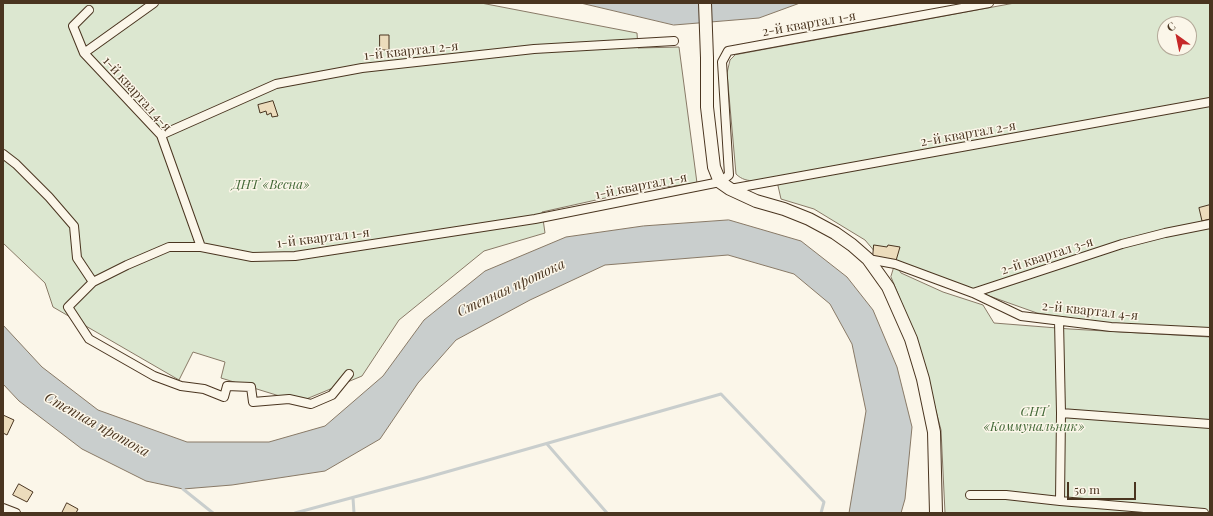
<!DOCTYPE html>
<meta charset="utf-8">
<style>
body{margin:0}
#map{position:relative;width:1213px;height:516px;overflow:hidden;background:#fbf6e9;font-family:"Playfair Display",serif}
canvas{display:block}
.frame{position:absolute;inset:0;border:4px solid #4a3520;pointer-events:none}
.north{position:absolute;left:1157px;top:16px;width:40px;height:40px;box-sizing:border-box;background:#fbf6e9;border:1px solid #b4a999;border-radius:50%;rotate:327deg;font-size:11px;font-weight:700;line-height:16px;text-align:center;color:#4a3520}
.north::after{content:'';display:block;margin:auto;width:14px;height:18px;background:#c62828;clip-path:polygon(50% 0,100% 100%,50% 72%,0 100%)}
.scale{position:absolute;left:1067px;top:482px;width:69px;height:18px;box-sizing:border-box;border:2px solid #4a3520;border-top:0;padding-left:5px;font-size:12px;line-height:14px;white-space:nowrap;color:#4a3520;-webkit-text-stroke:3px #fbf6e9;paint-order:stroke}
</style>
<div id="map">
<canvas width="1213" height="516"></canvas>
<div class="frame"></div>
<div class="north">С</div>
<div class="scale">50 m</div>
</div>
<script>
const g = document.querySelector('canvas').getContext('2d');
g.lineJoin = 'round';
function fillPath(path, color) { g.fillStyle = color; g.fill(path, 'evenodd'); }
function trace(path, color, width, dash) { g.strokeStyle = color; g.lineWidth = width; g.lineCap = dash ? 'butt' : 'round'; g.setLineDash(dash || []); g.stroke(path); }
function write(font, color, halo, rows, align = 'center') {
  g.font = font + ' "Playfair Display",serif'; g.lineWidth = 3; g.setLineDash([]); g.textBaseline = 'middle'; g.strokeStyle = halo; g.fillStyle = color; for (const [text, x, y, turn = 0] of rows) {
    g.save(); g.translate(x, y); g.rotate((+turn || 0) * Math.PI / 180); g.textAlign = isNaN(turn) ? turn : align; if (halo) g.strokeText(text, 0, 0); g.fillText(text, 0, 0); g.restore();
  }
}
const green = new Path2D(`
 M3 3H481L637 33 638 48 679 47 697 183 641 190 542 212 545 233 484 251 399 320 362 376 299 402 221 378 225 362 193 352 179 380 53 307 45 283 3 243Z
 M1015 3H1210V328L1112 324 1037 313 978 292 876 253 865 240 814 209 781 199 776 177C762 180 747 185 736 174L727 73 730 60 735 55ZM1165 24H1189V48H1165Z
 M895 264 901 273 943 292 983 305 994 323 1070 329 1210 337V513H945L941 430 918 343 891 277Z`);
fillPath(green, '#dce7d0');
trace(green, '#887966', 1);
const water = new Path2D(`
 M581 3H800L759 18 674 25Z
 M729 220 801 241 847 277 873 310 897 367 912 427 905 499 901 513H849L866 411 852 344 830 304 794 274 728 255 605 265 530 300 456 340 418 383 380 439 325 471 232 485 183 489 146 481 82 449 19 401 3 384V325L42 367 98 410 187 442H269L325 426 383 376 424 320 485 271 566 237 643 226Z`);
fillPath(water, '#c9cecd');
trace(water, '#887966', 1);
trace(new Path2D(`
 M547 444 607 513
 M183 489 213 513
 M353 498 354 513
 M295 513 425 478 721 394 824 502 821 513`), '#c9cecd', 3);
const building = new Path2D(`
 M380 35H389V50H380Z
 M273 101 278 116 272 117 271 113 267 115 266 111 260 113 258 105Z
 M1210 205V219L1202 221 1199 208Z
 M874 245 887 247 888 245 900 247 895 264 873 257Z
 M3 415 14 420 7 435 3 433Z
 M19 484 33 492 27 502 13 495Z
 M67 503 78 509 76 513H62Z`);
fillPath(building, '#ecdcbc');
trace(building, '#4a3520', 1);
const street = new Path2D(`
 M89 10 73 26 84 53 161 135 201 247
 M84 53 154 3
 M161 135 276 84 362 68 534 49 674 41
 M3 154 16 164 49 197 74 226 77 258 93 282 127 265 169 247H201L252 257 295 256 535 219 720 182 729 175 722 62 728 51 989 3
 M730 189 1210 102
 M868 259 895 264 973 293 1122 244 1165 233 1210 224
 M93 282 68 307 89 339 154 376 181 386 204 389 224 397 227 386 251 387 253 402 289 399 311 404 332 395 349 374
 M973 293 1021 316 1111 327 1210 332
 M1059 321 1061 413 1060 501
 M1061 413 1210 424
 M970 495H1006L1060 501 1204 513
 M3 508 16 513`);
const secondary = new Path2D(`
 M705 3 707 58V107L714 167 720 182 730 189 756 201 784 209 809 219 835 233 852 245 868 259 888 287 911 339 923 379 934 432 936 513`);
trace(street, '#4a3520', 10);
trace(secondary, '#4a3520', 14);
trace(street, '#fbf6e9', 8);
trace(secondary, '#fbf6e9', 12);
write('13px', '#4a3520', '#fbf6e9', [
 ["2-й квартал 1-я",809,24,-10],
 ["1-й квартал 2-я",411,51,-6],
 ["1-й квартал 4-я",137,94,48],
 ["2-й квартал 2-я",968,134,-10],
 ["1-й квартал 1-я",641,186,-11],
 ["1-й квартал 1-я",323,238,-7],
 ["2-й квартал 3-я",1047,256,-18],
 ["2-й квартал 4-я",1090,311,6]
]);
write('italic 13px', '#436837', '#fbf6e9', [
 ["ДНТ «Весна»",271,185],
 ["СНТ",1034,412],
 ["«Коммунальник»",1034,427]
]);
write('italic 14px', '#4a3520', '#fbf6e9', [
 ["Степная протока",511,288,-25],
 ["Степная протока",97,425,29]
]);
</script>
